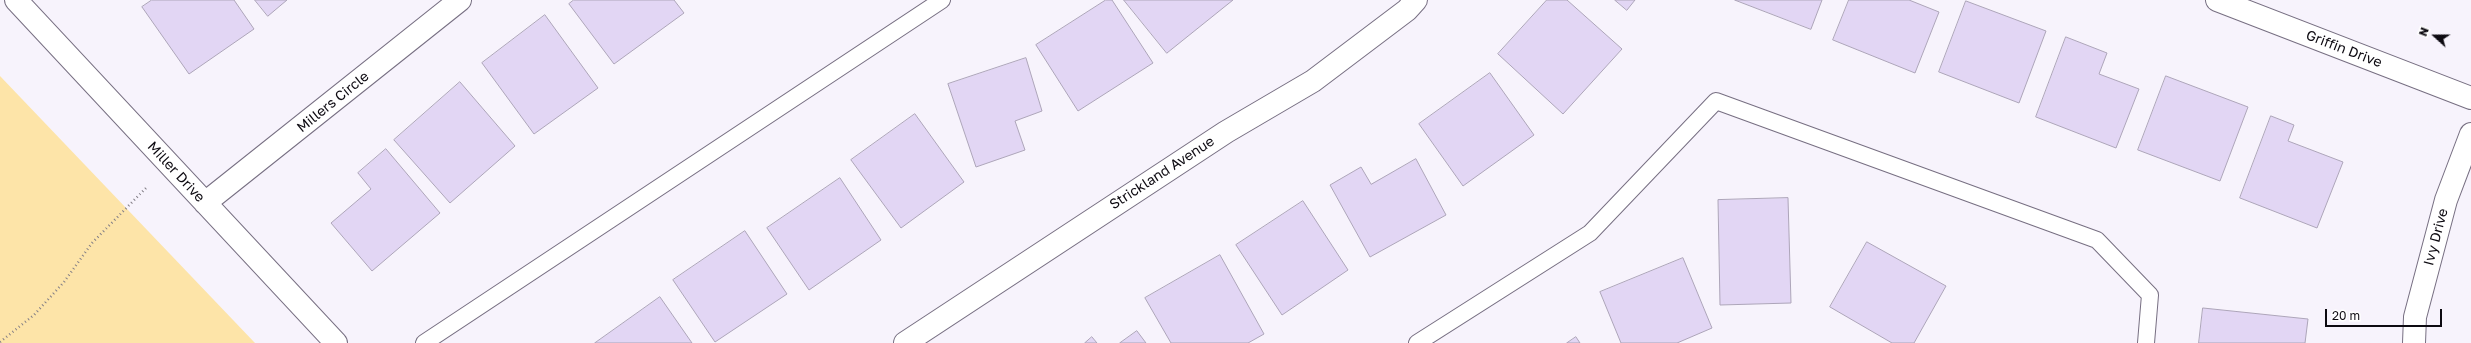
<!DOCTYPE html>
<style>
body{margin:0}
#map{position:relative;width:2471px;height:343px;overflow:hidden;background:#f7f3fc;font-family:"Golos Text",sans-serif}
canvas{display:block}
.north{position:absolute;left:2415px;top:16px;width:40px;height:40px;-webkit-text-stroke:3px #fff;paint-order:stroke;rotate:291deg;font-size:11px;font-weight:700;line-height:16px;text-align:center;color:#0d0a11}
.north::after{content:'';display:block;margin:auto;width:14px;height:18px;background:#0d0a11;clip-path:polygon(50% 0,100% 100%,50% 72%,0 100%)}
.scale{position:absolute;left:2325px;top:309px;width:117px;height:18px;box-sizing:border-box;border:2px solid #0d0a11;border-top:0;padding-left:5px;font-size:12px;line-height:14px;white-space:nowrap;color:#0d0a11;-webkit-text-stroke:3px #fff;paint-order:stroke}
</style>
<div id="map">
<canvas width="2471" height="343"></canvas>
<div class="north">N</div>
<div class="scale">20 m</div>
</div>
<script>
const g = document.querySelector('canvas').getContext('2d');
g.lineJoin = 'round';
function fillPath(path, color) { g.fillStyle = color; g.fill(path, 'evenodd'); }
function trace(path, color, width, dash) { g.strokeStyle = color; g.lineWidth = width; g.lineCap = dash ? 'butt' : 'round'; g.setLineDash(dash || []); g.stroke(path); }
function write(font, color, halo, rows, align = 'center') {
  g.font = font + ' "Golos Text",sans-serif'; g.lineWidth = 4; g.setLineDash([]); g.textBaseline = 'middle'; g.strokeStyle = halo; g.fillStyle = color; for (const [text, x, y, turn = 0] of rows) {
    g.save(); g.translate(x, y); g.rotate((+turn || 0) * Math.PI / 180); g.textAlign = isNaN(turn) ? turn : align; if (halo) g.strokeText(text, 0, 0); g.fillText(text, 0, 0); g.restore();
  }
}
fillPath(new Path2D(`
 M0 76 255 343H0Z`), '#fde4a8');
const building = new Path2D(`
 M152 0H234L254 29 189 74 142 7Z
 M255 0H287L268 16Z
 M574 0H674L684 13 614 64 569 4Z
 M1106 0H1112L1153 63 1078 111 1036 45Z
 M1124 0H1233L1167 53Z
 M1547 0H1567L1622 49 1563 114 1498 54Z
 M1615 0H1635L1627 10Z
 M1735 0H1822L1811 29Z
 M1849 0H1909L1939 12 1915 73 1833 40Z
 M1966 1 2046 31 2019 103 1939 72Z
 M545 15 598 88 534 134 482 63Z
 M2066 37 2107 53 2099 74 2139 89 2116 148 2036 117Z
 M1026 58 1042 111 1015 121 1025 150 976 167 948 84Z
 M1490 73 1534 135 1463 186 1419 124Z
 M2166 76 2248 107 2220 181 2138 150Z
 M460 82 515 146 450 203 394 140Z
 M915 114 964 182 901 228 851 160Z
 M2271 116 2294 125 2288 141 2343 162 2317 228 2240 198Z
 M386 149 440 213 372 271 331 223 371 189 358 173Z
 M1416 159 1446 215 1370 257 1330 185 1361 167 1371 184Z
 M840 178 881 240 809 290 767 228Z
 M1788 198 1791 303 1720 305 1718 200Z
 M1303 201 1348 270 1282 315 1236 245Z
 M745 231 787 294 715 342 673 280Z
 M1867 242 1946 286 1914 343H1892L1830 307Z
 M1220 255 1264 334 1248 343H1171L1145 298Z
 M1683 258 1712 328 1677 343H1621L1600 292Z
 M660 297 692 343H595Z
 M2203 308 2308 319 2305 343H2199Z
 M1137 331 1146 343H1120Z
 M1092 337 1097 343H1085Z
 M1576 337 1580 343H1567Z`);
fillPath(building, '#e2d6f4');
trace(building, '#ada5b9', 1);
const lane = new Path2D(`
 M424 343 942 0
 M1417 343 1590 233 1716 101 2097 240 2150 295 2146 343`);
const street = new Path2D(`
 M16 0 336 343
 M2217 0 2471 98
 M205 203 460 0
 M905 343 1226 132 1313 81 1407 10 1416 0
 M2414 343 2415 317 2446 200 2471 134`);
trace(lane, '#776f82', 18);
trace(street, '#776f82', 24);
trace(new Path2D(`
 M0 342 34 315 64 282 92 243 146 188`), '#827e86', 2.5, [1, 3]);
trace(lane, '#fff', 16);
trace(street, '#fff', 22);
write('14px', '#0d0a11', '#fff', [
 ["Griffin Drive",2344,49,21],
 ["Millers Circle",333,102,-39],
 ["Miller Drive",176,172,47],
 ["Strickland Avenue",1162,173,-33],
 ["Ivy Drive",2436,237,-75]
]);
</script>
